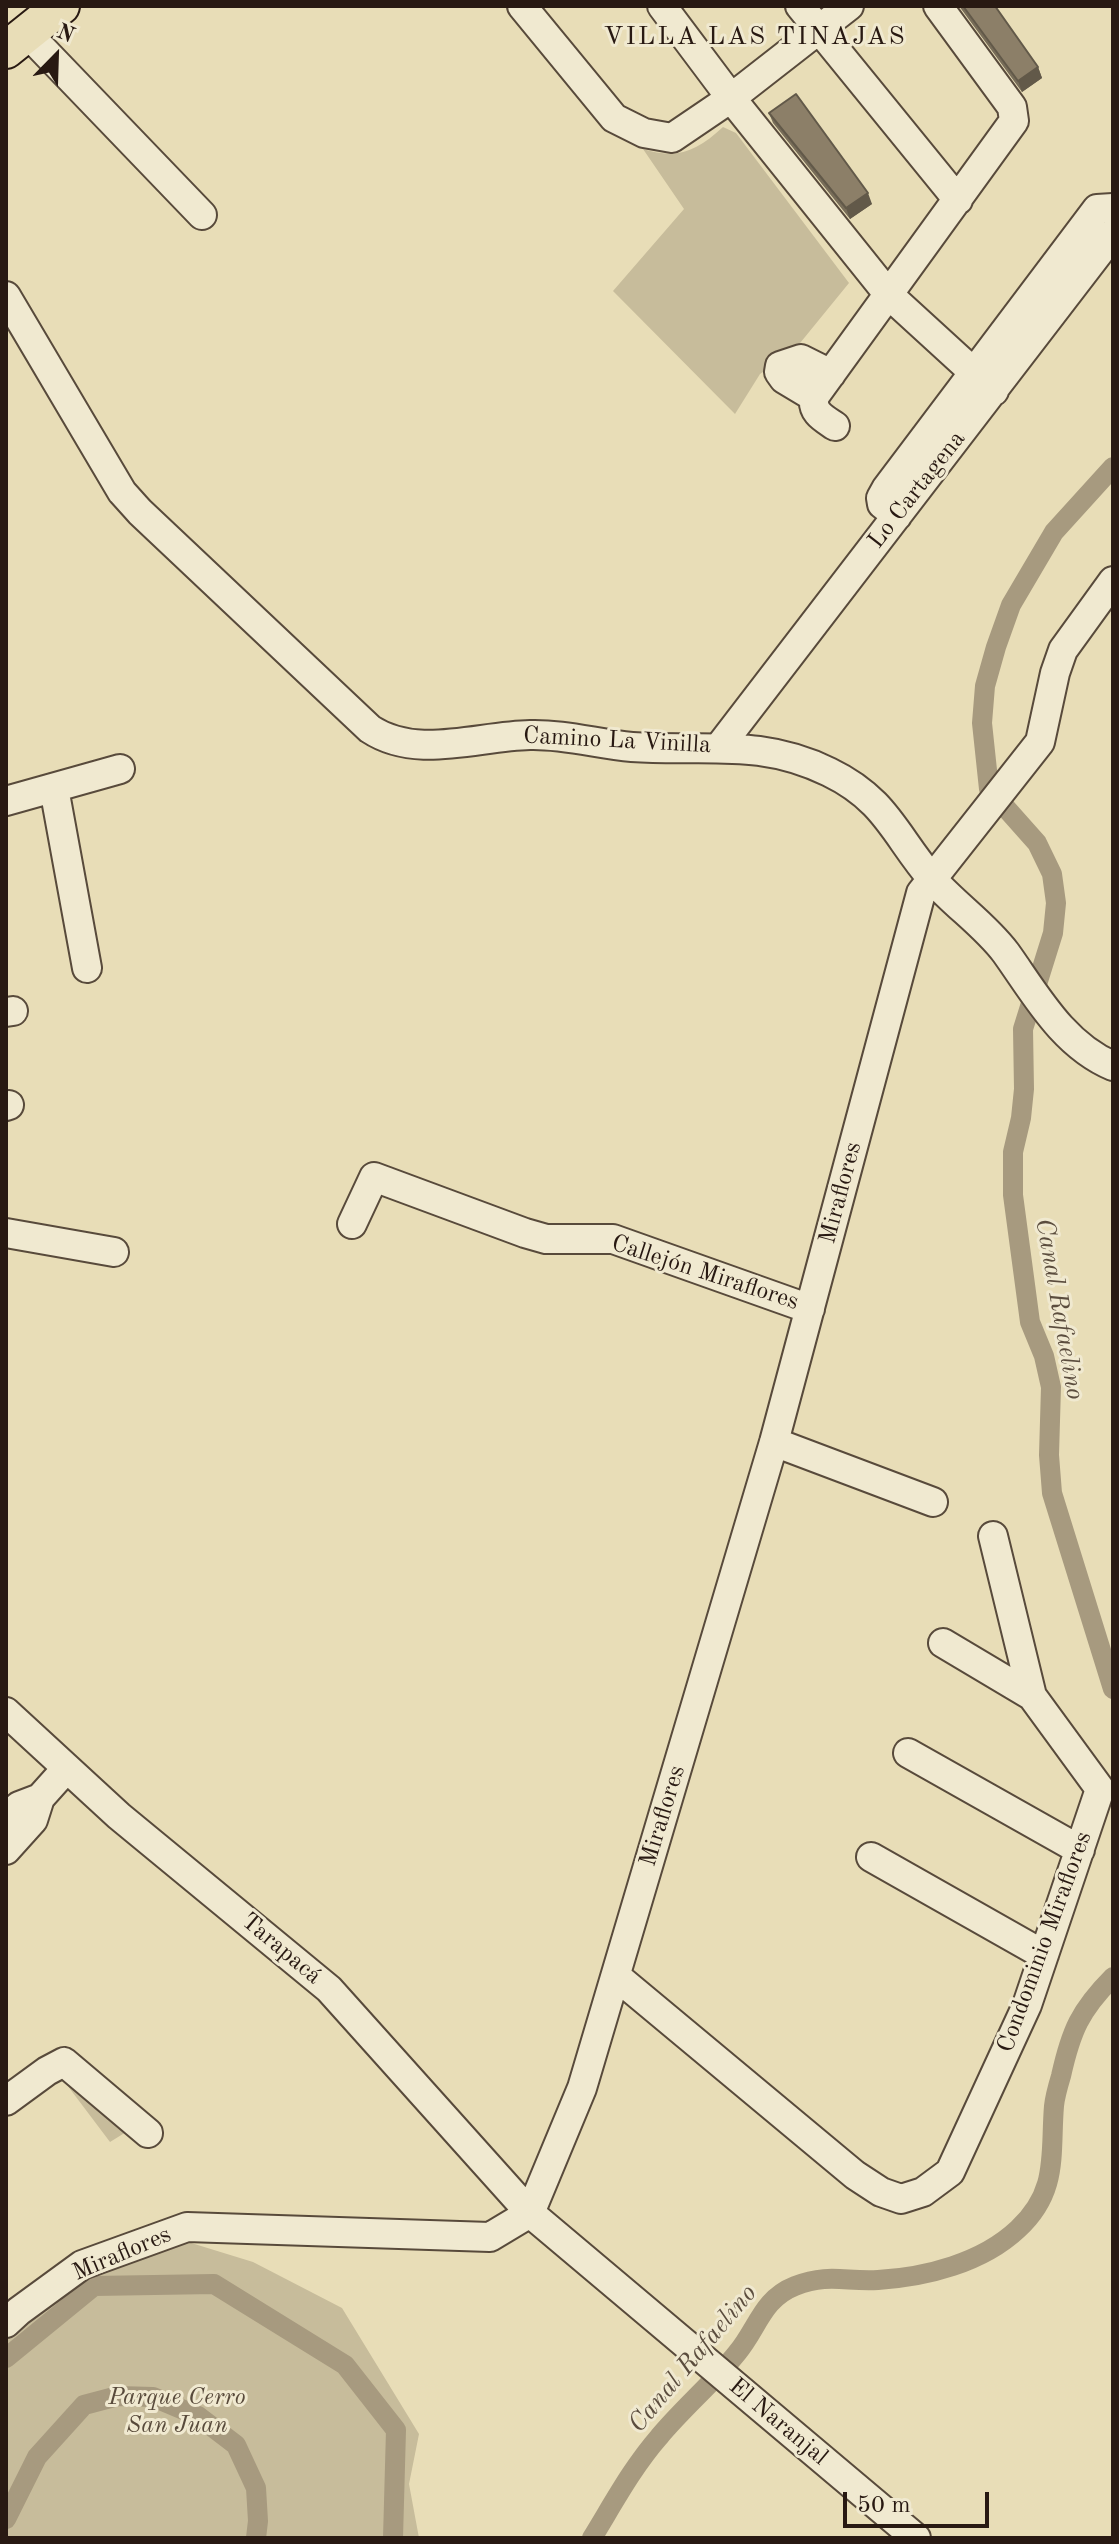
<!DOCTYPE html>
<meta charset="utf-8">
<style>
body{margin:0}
#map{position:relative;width:1119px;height:2544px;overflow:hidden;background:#e8ddb7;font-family:"Old Standard TT",serif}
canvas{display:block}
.frame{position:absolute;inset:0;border:8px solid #281912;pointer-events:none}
.north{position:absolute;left:16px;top:16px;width:80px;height:80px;-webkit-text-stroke:6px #f0e9d0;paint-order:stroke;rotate:23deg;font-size:22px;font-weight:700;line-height:32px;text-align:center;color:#281912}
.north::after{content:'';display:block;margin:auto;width:28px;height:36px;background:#281912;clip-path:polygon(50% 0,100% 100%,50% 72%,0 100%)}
.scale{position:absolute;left:843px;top:2492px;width:146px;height:36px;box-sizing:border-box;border:4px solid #281912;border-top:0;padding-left:10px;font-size:24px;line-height:28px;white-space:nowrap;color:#281912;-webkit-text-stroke:6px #f0e9d0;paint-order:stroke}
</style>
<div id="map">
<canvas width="1119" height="2544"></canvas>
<div class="frame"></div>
<div class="north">N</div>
<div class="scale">50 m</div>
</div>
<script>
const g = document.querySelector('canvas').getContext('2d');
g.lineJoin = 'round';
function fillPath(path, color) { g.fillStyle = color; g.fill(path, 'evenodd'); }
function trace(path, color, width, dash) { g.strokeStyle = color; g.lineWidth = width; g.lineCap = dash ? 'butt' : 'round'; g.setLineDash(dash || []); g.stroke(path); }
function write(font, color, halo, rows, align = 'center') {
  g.font = font + ' "Old Standard TT",serif'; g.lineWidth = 6; g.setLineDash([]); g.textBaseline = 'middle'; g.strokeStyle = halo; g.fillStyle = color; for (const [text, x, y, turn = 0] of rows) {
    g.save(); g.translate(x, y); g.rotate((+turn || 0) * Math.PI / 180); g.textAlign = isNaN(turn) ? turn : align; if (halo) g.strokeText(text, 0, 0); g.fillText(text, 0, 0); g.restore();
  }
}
fillPath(new Path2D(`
 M723 127 736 133 849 283 796 348 760 374 735 414 613 291 684 209 643 149C677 160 697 151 723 127Z
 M61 2077 131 2129 110 2142Z
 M188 2242 253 2262 342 2308 419 2434 409 2484 419 2538H6V2338L22 2321 90 2274Z`), '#c7bc9b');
trace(new Path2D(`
 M1113 467 1054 532 1011 605 996 647 985 686 982 723 989 789 1037 843 1052 874 1056 903 1053 933 1023 1029 1024 1089 1021 1118 1013 1152V1195L1030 1322 1044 1356 1051 1387 1049 1455 1052 1493 1113 1689
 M6 2358 94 2286 214 2284 345 2365 396 2430 393 2538
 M6 2519 37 2457 84 2405 118 2396 153 2397 198 2416 236 2445 256 2488 258 2521 256 2538
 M592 2538C613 2504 632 2468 659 2437 683 2408 713 2383 737 2353 758 2328 762 2299 795 2286 829 2273 845 2282 878 2280 926 2277 982 2263 1018 2229 1059 2191 1050 2154 1054 2106 1055 2096 1058 2086 1061 2076 1071 2031 1080 2010 1113 1977`), '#a79a7f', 20);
const minor = new Path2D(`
 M522 6 614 118 644 133 672 138 731 98 849 6
 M662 6 731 98 889 295 994 391
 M800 6 958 200
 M26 32 202 215
 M6 296 122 492 140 512 370 729C417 760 477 736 530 735 564 734 598 744 632 747 705 752 760 738 829 772 887 800 895 836 933 880 956 906 985 925 1006 953 1036 995 1063 1045 1113 1066
 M814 397 784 379 779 372 780 366 801 359 831 374
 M835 426C823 418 812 413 814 397L1014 121 1012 107 938 6
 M897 516 882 504 881 498 886 489 1097 209 1113 208
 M720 746 1113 234
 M54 788 87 968
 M6 801 120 769
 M6 1012 13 1011
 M6 1106 9 1105
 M352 1224 374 1177 525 1233 546 1239H613L810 1309
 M6 1233 114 1252
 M774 1442 933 1502
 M993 1536 1032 1696
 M6 1712 119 1816 329 1989 530 2213 916 2538
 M908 1753 1080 1850
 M6 1818 19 1806 40 1798
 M6 1850 33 1820 40 1798 66 1769
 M871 1857 1044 1955
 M616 1976 855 2175 881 2192 901 2199 923 2192 950 2172 1027 2005 1100 1789 1032 1696 943 1643
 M6 2101 47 2071 64 2062 148 2133
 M6 2323 19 2311 82 2265 187 2227 490 2237 530 2213 582 2088 774 1442 921 893 1040 742 1055 673 1063 650 1113 581`);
const major = new Path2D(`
 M6 50 61 6`);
trace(minor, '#584a3b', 32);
trace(major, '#281912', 40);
trace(minor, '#f0e9d0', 28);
trace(major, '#e8ddb7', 36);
fillPath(new Path2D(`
 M959 6H995L1038 67 1042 78 1022 92Z
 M769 113 872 204 850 219 773 123Z`), '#786d59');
fillPath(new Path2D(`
 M1038 67 1042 78 1022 92 1018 81Z
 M868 193 872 204 850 219 846 208Z`), '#625949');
const building = new Path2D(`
 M963 6H995L1038 67 1018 81Z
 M796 94 868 193 846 208 769 113Z`);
fillPath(building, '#8c7f68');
trace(building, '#625949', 2);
write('24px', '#281912', '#f0e9d0', [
 ["Lo Cartagena",917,490,-52],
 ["Camino La Vinilla",617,741,3],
 ["Miraflores",841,1193,-75],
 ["Callejón Miraflores",705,1273,18],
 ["Miraflores",663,1816,-73],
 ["Condominio Miraflores",1045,1942,-70],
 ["Tarapacá",281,1949,40],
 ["Miraflores",122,2254,-23],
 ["El Naranjal",778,2422,40]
]);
write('italic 24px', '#584a3b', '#f0e9d0', [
 ["Parque Cerro",177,2398],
 ["San Juan",177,2426]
]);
g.letterSpacing = '2px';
write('26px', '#281912', '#f0e9d0', [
 ["VILLA LAS TINAJAS",755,37]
]);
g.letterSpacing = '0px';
write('italic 26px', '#5b4d3e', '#f0e9d0', [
 ["Canal Rafaelino",1059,1309,80],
 ["Canal Rafaelino",693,2359,-50]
]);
</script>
